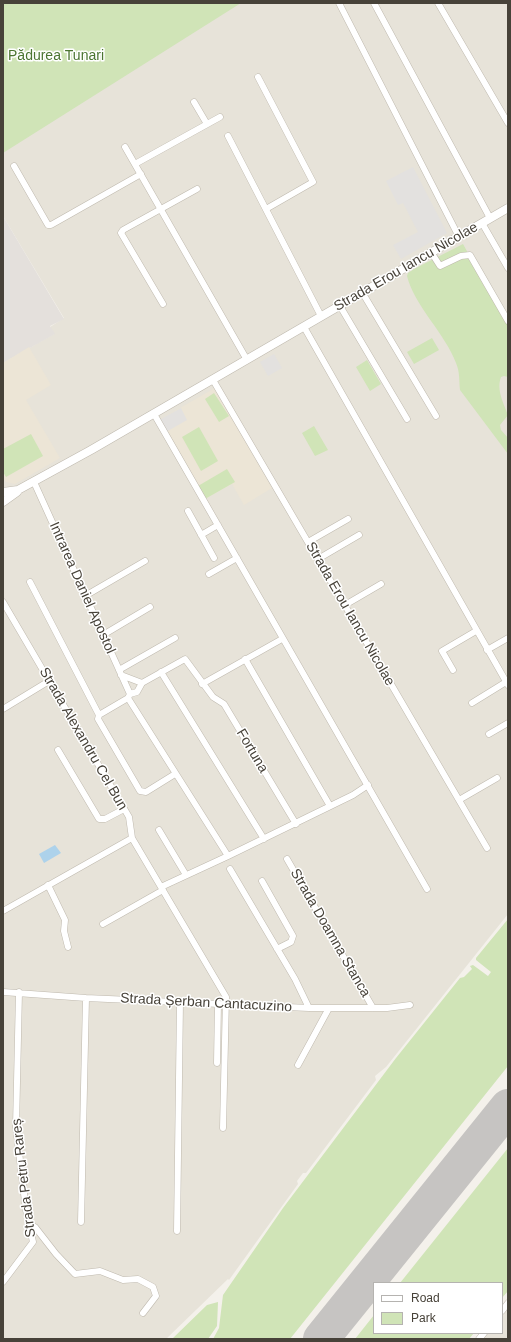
<!DOCTYPE html>
<meta charset="utf-8">
<style>
body{margin:0}
#map{position:relative;width:511px;height:1342px;overflow:hidden;background:#f4f1eb;font-family:Arial,sans-serif}
canvas{display:block}
.frame{position:absolute;inset:0;border:4px solid #474239;pointer-events:none}
.legend{position:absolute;left:373px;top:1282px;width:130px;height:52px;box-sizing:border-box;background:#fff;border:1px solid #b5b3b0;margin:0;padding:5px 7px;list-style:none;font-size:12px;color:#474239}
.legend li{display:flex;align-items:center;gap:8px;height:20px}
.legend b{width:20px;border:1px solid #b5b3b0}
</style>
<div id="map">
<canvas width="511" height="1342"></canvas>
<div class="frame"></div>
<ul class="legend">
<li><b style="height:5px;background:#fff"></b>Road</li>
<li><b style="height:11px;background:#d0e4b7"></b>Park</li>
</ul>
</div>
<script>
const g = document.querySelector('canvas').getContext('2d');
g.lineJoin = 'round';
function fillPath(path, color) { g.fillStyle = color; g.fill(path, 'evenodd'); }
function trace(path, color, width, dash) { g.strokeStyle = color; g.lineWidth = width; g.lineCap = dash ? 'butt' : 'round'; g.setLineDash(dash || []); g.stroke(path); }
function write(font, color, halo, rows, align = 'center') {
  g.font = font + ' Arial,sans-serif'; g.lineWidth = 3; g.setLineDash([]); g.textBaseline = 'middle'; g.strokeStyle = halo; g.fillStyle = color; for (const [text, x, y, turn = 0] of rows) {
    g.save(); g.translate(x, y); g.rotate((+turn || 0) * Math.PI / 180); g.textAlign = isNaN(turn) ? turn : align; if (halo) g.strokeText(text, 0, 0); g.fillText(text, 0, 0); g.restore();
  }
}
fillPath(new Path2D(`
 M3 3H508V914L386 1067 375 1076 376 1080 306 1173H303L297 1181 298 1184 229 1280 228 1279 166 1339H3V363L54 334 50 327 64 318 3 216Z
 M508 1299V1339H476L480 1333H502V1306Z`), '#e7e3d9');
fillPath(new Path2D(`
 M3 216 64 319 50 326 55 334 3 363Z`), '#e4e0dc');
fillPath(new Path2D(`
 M29 347 51 385 26 400 60 458 15 484 6 482 3 477V363Z
 M215 388 272 488 244 505 232 484 205 499 159 420Z`), '#ece5d6');
fillPath(new Path2D(`
 M3 3H241L3 153Z
 M463 244 508 325V377L504 376 501 377C496 390 504 404 508 415L500 425 501 430 508 438V454L460 390C459 381 460 372 456 363 446 335 414 305 407 276L408 273 414 269Z
 M432 338 439 350 414 364 407 352Z
 M367 360 381 384 370 391 356 367Z
 M214 393 229 416 219 422 205 399Z
 M314 426 328 450 315 456 302 433Z
 M199 427 218 461 201 471 182 437Z
 M31 434 43 456 6 477 3 472V449Z
 M227 469 235 482 205 499 198 486Z
 M508 919V1066L290 1339H213L219 1328 223 1295 283 1208 396 1058 460 978 464 977 472 969 470 966 473 965 488 976 491 972 476 960V958Z
 M508 1148V1291L502 1298V1283H400Z
 M218 1302 217 1326 208 1339H172L207 1305Z
 M374 1315V1333H474L469 1339H355Z`), '#d0e4b7');
fillPath(new Path2D(`
 M413 167 447 233 401 259 393 245 418 232 403 203 398 205 386 181Z
 M274 354 282 368 268 376 260 362Z
 M181 408 187 420 166 432 159 420Z`), '#e3e1df');
fillPath(new Path2D(`
 M55 845 61 853 44 863 39 854Z`), '#add2eb');
trace(new Path2D(`
 M321 1339 508 1107`), '#c6c4c2', 36);
const minor = new Path2D(`
 M339 3 459 237
 M374 3 490 218
 M438 3 508 123
 M258 77 313 182 266 209
 M194 102 207 124
 M228 136 321 316
 M125 147 247 360
 M135 164 220 117
 M14 166 48 225H51L141 174
 M482 223 508 268
 M431 252 440 266 461 256 470 255 508 321
 M362 292 436 416
 M163 304 121 233 123 230 197 189
 M340 306 407 419
 M304 327 508 685
 M213 380 487 848
 M154 414 427 889
 M34 482 130 694
 M188 511 214 558
 M201 535 218 525
 M308 542 348 519
 M318 559 359 535
 M209 574 237 558
 M30 582 99 715
 M85 596 145 561
 M3 602 129 817 132 838 226 997 223 1128
 M345 605 381 584
 M103 635 150 607
 M487 650 508 638
 M245 659 330 806
 M119 670 175 638
 M453 670 442 651 476 631
 M161 672 264 839
 M121 675 142 683
 M202 684 282 639
 M128 698 228 856 353 795 368 785
 M472 703 506 682
 M3 709 49 681
 M489 734 508 723
 M58 750 99 819H105L124 809
 M175 774 146 792 140 791 98 719 99 715 128 698 130 694 137 692 142 683 185 659 213 697 224 704 296 824
 M459 800 497 778
 M159 830 186 875
 M287 859 373 1008
 M230 869 295 979 309 1008
 M262 881 293 936 291 942 277 949
 M48 885 65 920 64 931 68 947
 M161 887 228 856
 M3 911 132 838
 M103 924 163 890
 M3 992 86 998 309 1008H387L410 1005
 M217 1063 218 1003
 M298 1065 329 1008
 M81 1222 86 998
 M29 1225 35 1227 56 1254 75 1274 100 1271 123 1280 138 1279 153 1287 156 1296 143 1313
 M177 1231 180 1002
 M3 1282 33 1242 26 1210 16 1127 19 992
 M502 1311 508 1303
 M479 1339 484 1333`);
const tertiary = new Path2D(`
 M3 492 18 490 91 450 508 208
 M3 502 17 492`);
trace(minor, '#bfb9ae', 7);
trace(tertiary, '#bfb9ae', 9);
trace(minor, '#fff', 6);
trace(tertiary, '#fff', 8);
write('14px', '#4b7531', '#fff', [
 ["Pădurea Tunari",56,56]
]);
write('14px', '#474239', '#fff', [
 ["Strada Erou Iancu Nicolae",406,267,-30],
 ["Intrarea Daniel Apostol",82,588,66],
 ["Strada Erou Iancu Nicolae",350,614,60],
 ["Strada Alexandru Cel Bun",83,739,60],
 ["Fortuna",252,751,59],
 ["Strada Doamna Stanca",330,933,60],
 ["Strada Șerban Cantacuzino",206,1003,3],
 ["Strada Petru Rareș",24,1178,-97]
]);
</script>
